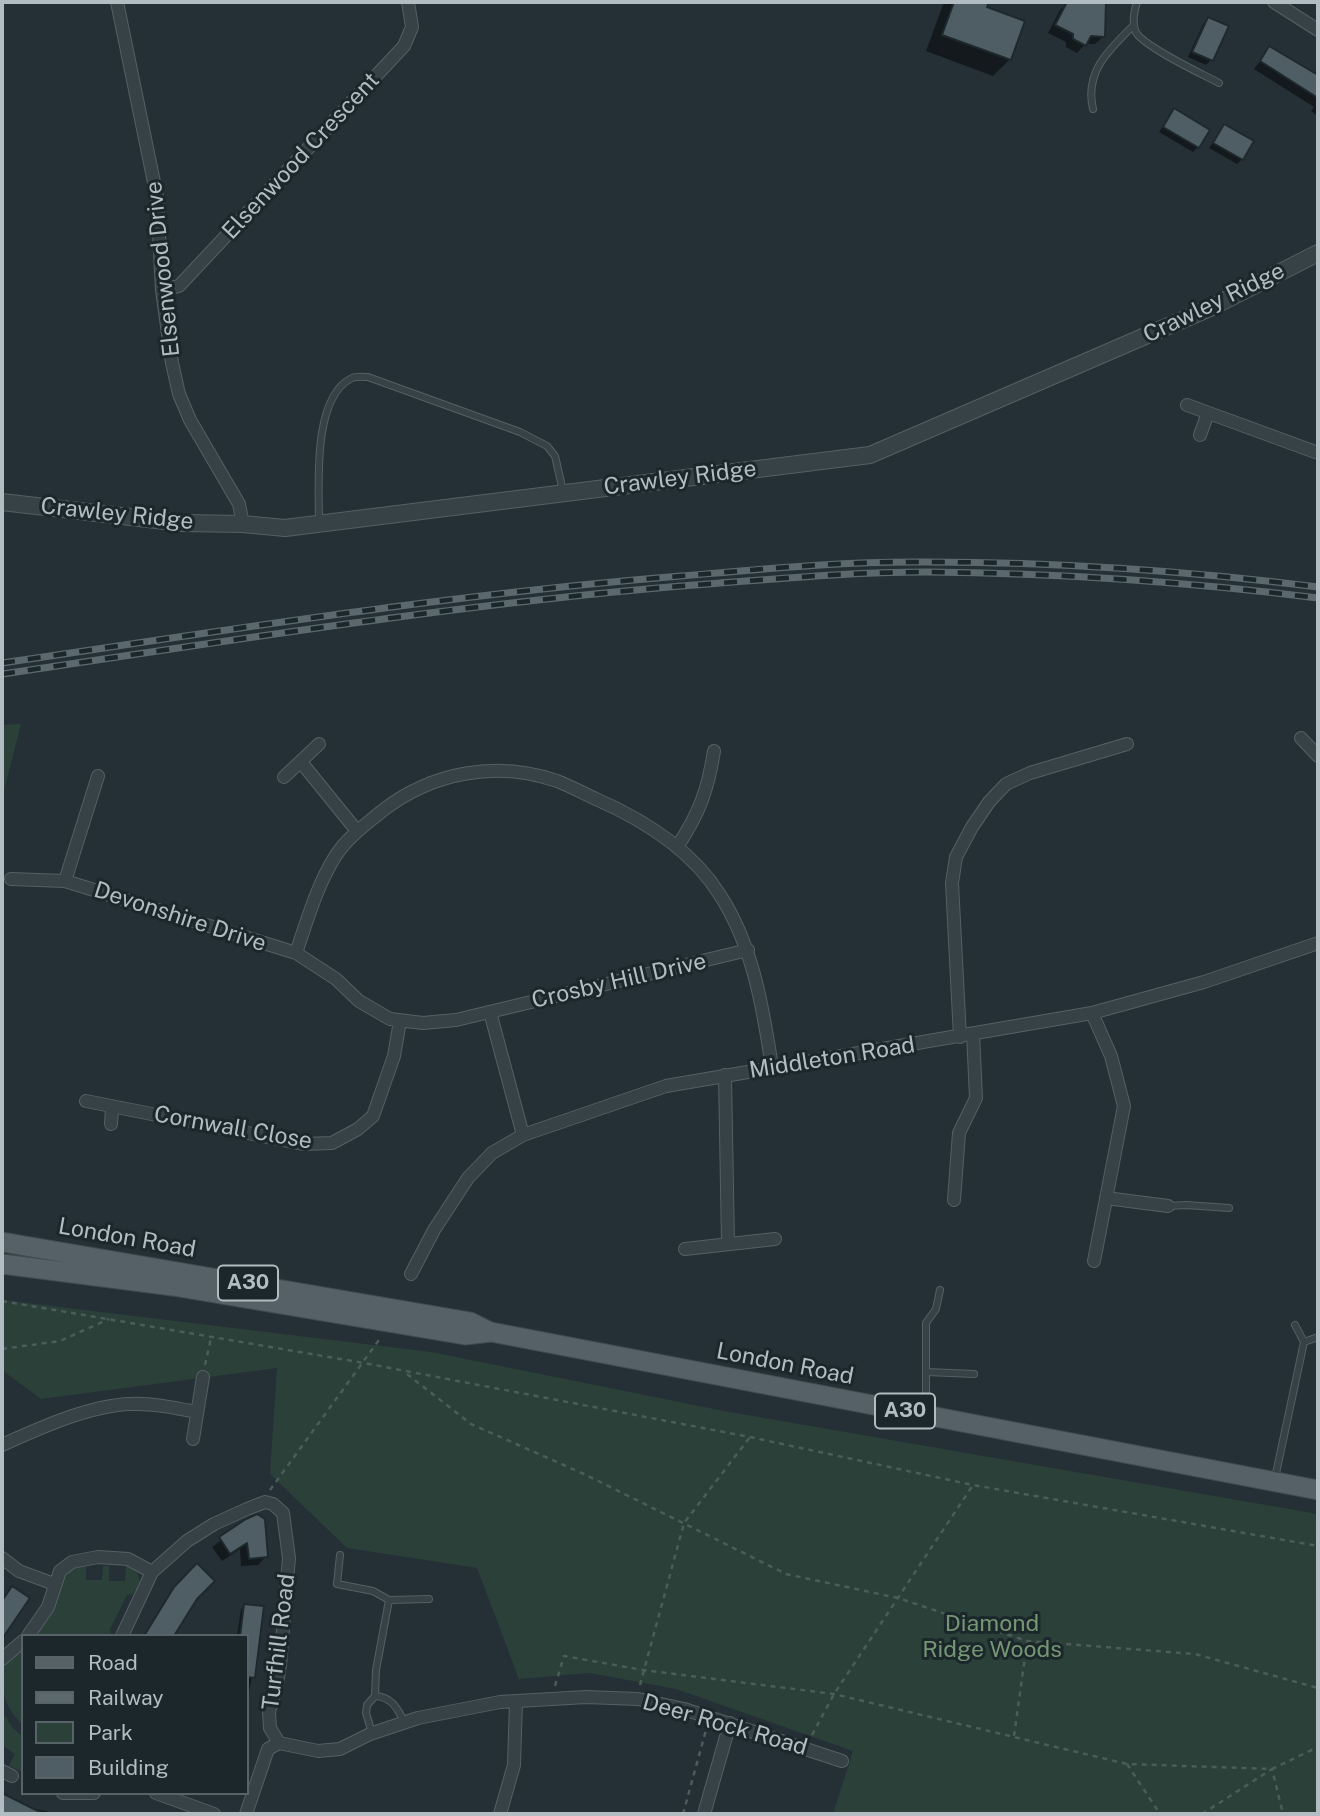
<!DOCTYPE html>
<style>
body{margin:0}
#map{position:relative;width:1320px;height:1816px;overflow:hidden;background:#243035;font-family:"Public Sans",sans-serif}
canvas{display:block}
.frame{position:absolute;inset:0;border:4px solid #b1bdc3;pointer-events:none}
.legend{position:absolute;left:21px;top:1634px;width:228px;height:161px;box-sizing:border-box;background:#1c272b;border:2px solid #586368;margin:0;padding:9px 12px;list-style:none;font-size:21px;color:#b1bdc3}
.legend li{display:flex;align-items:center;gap:14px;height:35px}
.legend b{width:35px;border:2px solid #586368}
</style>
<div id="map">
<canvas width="1320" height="1816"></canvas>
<div class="frame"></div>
<ul class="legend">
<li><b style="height:9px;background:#556166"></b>Road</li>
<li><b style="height:9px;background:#5b696f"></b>Railway</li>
<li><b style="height:19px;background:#2c403a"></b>Park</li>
<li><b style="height:19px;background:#4f5e64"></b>Building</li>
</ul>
</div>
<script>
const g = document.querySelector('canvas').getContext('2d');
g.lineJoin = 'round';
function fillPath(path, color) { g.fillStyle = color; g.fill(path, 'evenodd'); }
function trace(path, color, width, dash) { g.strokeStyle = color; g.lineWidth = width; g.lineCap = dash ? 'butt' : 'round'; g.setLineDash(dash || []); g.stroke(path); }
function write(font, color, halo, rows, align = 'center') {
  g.font = font + ' "Public Sans",sans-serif'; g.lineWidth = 6; g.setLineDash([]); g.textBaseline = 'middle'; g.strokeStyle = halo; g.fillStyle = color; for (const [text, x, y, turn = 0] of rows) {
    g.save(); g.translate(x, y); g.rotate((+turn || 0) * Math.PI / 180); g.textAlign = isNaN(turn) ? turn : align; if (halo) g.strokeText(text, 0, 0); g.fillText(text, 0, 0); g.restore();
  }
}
fillPath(new Path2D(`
 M21 724 2 798V725Z
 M2 1300 431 1352 724 1411 1318 1514V1814H833L853 1751 676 1689 590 1673 519 1679 477 1568 347 1548 270 1474 277 1368 41 1399 2 1370Z
 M83 1565 86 1566V1580H102L103 1566H109V1581H125L126 1566 137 1572 140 1582 133 1594 127 1595 110 1629 111 1636H43L37 1632C58 1614 53 1570 83 1565Z
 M23 1650V1725C2 1704 2 1692 2 1663Z
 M2 1712 13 1728 23 1737V1772L9 1766 15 1754 2 1745Z`), '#2c403a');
fillPath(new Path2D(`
 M944 2H987L985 8 1010 59 993 76 926 51Z
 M1068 2 1074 5 1076 2H1104V36L1095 44H1085L1077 53 1066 47V42L1048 33 1060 10Z
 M1208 19 1211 60 1206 65 1188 57 1203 24Z
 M1270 48 1312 74 1318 71V116L1311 111 1314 107 1254 69Z
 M1174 110 1198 147 1193 152 1159 132Z
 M1224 126 1242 159 1237 164 1209 148Z
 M247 1521 266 1556 258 1565 241 1566 240 1549 222 1561 212 1547Z
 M244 1606 255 1663 247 1701V1636H237L241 1609Z
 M2 1795 35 1811 36 1809 58 1814H2Z`), '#0007');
const building = new Path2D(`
 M954 2H989L987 7 1025 21 1011 60 942 35Z
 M1067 2H1106L1105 37 1091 36 1086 46 1073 39V34L1055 25Z
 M1208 17 1229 26 1213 61 1192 52Z
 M1269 46 1318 75V98L1260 61Z
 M1174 108 1210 130 1199 148 1163 127Z
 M1224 124 1254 141 1243 160 1213 143Z
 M257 1514 265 1519 268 1557 249 1559 247 1543 230 1554 219 1537 246 1519Z
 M197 1563 215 1581 197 1599 174 1636H144L174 1587Z
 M12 1586 30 1598 2 1639V1601Z
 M244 1604 264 1606 255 1678 247 1677V1636H240Z
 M2 1793 44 1814H2Z`);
fillPath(building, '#4f5e64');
trace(building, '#1e292d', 2);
const service = new Path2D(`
 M1137 2C1134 12 1131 25 1137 34 1149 49 1200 73 1219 83
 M1093 109C1084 71 1110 49 1134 25
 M319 523C319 486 312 397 352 378 356 376 363 377 368 377L520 432 547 446 555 456 563 491
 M1168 1206 1186 1205 1229 1208
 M1304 1342 1318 1337
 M927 1372 974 1374
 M926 1414V1323L936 1309 940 1290
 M1275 1478 1304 1342 1295 1325
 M340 1555 337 1584 373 1591 389 1600 429 1599
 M375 1696C392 1697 397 1708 405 1723
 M372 1733 366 1713 367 1705 375 1696 376 1670 389 1600`);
const minor = new Path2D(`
 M117 2 157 197 162 290 172 363 179 394 190 420 239 504 243 524
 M1274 2 1318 30
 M162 290 179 286 404 46 412 27 408 2
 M1187 405 1318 453
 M1200 435 1208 413
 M1301 738 1318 756
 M301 762 357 831
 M284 777 319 744
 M677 847C699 814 708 790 714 751
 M11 879 65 881 296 953 336 979 359 1001 390 1019 423 1023 456 1020 748 950
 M65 881 98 776
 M296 953C307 921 317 885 336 855 348 837 365 825 382 811 432 772 497 760 557 781 570 786 583 793 596 799 644 820 692 850 720 895 753 946 763 1008 772 1067
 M490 1012 523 1135
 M1092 1013 1111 1056 1124 1106 1094 1261
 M960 1037 952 883 956 857 972 827 989 802 1006 784 1030 773 1127 744
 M725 1075 728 1244
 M86 1101 303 1144 332 1143 358 1129 373 1116 394 1056 400 1021
 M111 1124 112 1107
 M1106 1198 1168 1206
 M954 1200 959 1133 976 1098 973 1034
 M685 1249 775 1239
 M411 1274 434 1230 468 1178 492 1153 523 1135 666 1086 1092 1013 1204 982 1318 943
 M193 1439 203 1377
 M2 1445C40 1428 90 1405 131 1404 153 1403 176 1408 196 1412
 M2 1558 19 1571 54 1584
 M28 1636 48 1607 60 1571 72 1562 98 1557 128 1559 152 1572
 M122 1636 152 1572 187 1541 214 1524 247 1509 265 1502 273 1504 283 1513 289 1558 280 1665 276 1689 269 1712 270 1728 279 1743
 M2 1659 23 1641
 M279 1743 318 1751 340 1749 370 1734 418 1718 500 1702 586 1697 638 1699 684 1709 842 1761
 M2 1771 12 1776
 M63 1793H94
 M156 1793 214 1814
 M246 1814 268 1749 279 1743
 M500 1814 514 1765 516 1702
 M704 1814 730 1723`);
const tertiary = new Path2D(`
 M2 502 182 523 243 524 285 528 870 455 1210 308 1318 253`);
const primary = new Path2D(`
 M2 1242 470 1322 490 1332
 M2 1264 173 1286 465 1335 491 1332 1318 1490`);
trace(service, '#546064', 8);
trace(minor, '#546064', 14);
trace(tertiary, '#546064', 18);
trace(primary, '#404b50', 21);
trace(new Path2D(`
 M2 1301 364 1363 750 1437 973 1485 1318 1546
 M2 1349 60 1341 109 1319
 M205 1365 211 1338
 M407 1374 471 1424 584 1474 786 1574 898 1598 1027 1641 1195 1654 1318 1688
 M270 1490 379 1340
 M640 1685 684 1523 750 1437
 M555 1686 564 1656 643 1670 834 1694 1127 1764 1272 1769 1318 1747
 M812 1735 834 1694 973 1485
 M1014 1736 1027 1642
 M1127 1764 1160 1814
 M683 1814 706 1730
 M1202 1814 1272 1769 1283 1814`), '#4c5c59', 2.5, [5, 5]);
trace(service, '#374246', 6);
trace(minor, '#374246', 12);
trace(tertiary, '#374246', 16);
trace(primary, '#556166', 19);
const rail = new Path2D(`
 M2 663C228 630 453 594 681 576 763 569 845 561 927 562 1057 562 1189 571 1318 587
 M2 674C228 641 453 605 681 586 763 580 845 572 927 572 1057 573 1189 582 1318 598`);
trace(rail, '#5b696f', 7);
trace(rail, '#1c272b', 4.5, [13]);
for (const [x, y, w] of [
 [248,1283,60],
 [905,1411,60]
]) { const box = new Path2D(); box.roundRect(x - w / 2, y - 17.5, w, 35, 5); g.fillStyle = '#1c272b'; g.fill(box); trace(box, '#b1bdc3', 2); }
write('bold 21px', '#b1bdc3', null, [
 ["A30",248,1283],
 ["A30",905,1411]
]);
write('23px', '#b1bdc3', '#1c272b', [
 ["Elsenwood Crescent",301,156,-47],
 ["Elsenwood Drive",163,269,-96],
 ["Crawley Ridge",1214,303,-26],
 ["Crawley Ridge",680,478,-7],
 ["Crawley Ridge",117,514,6],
 ["Devonshire Drive",180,917,18],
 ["Crosby Hill Drive",619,981,-13],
 ["Middleton Road",832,1058,-9],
 ["Cornwall Close",233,1128,10],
 ["London Road",127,1238,10],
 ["London Road",785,1364,11],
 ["Turfhill Road",279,1642,-83],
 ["Deer Rock Road",725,1725,16]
]);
write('23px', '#759673', '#1c272b', [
 ["Diamond",992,1624],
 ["Ridge Woods",992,1650]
]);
</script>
